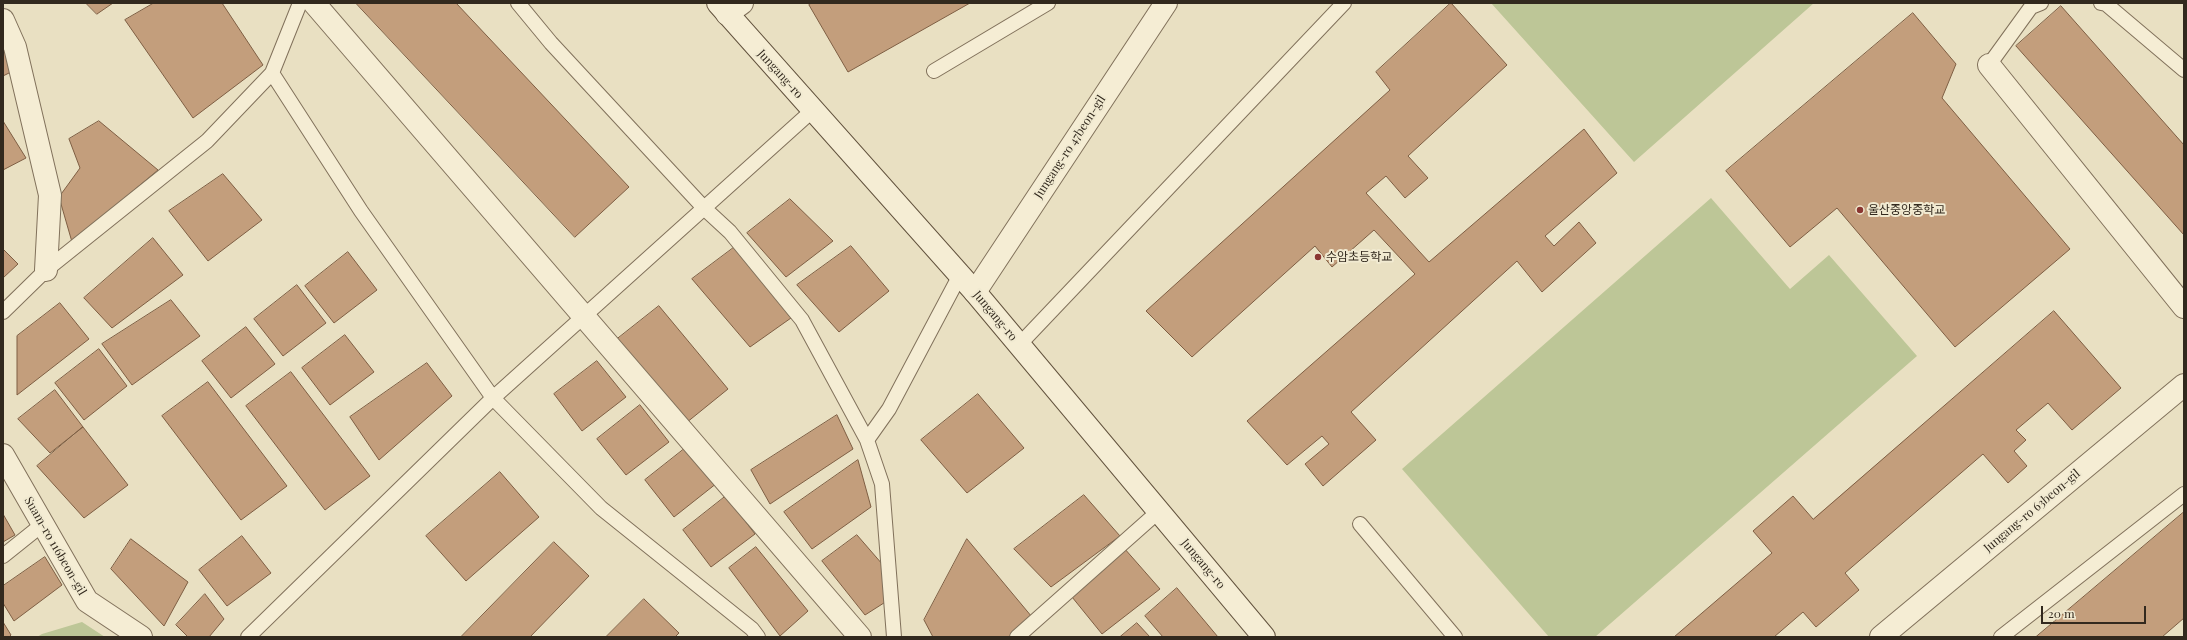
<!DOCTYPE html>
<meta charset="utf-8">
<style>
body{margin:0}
#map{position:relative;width:2187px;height:640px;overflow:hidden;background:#e9e0c2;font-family:"Playfair Display",serif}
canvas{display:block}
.frame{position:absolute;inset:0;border:4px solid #32291e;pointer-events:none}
.scale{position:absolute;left:2041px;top:606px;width:105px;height:18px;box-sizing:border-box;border:2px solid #32291e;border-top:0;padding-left:5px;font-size:12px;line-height:14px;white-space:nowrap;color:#32291e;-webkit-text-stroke:3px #f1ead1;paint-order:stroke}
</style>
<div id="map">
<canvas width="2187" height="640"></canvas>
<div class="frame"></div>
<div class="scale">20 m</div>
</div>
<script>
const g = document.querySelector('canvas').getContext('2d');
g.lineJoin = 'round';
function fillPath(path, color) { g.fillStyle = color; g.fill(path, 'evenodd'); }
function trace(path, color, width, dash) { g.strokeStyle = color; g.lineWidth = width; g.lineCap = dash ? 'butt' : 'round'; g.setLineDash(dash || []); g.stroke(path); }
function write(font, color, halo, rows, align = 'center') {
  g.font = font + ' "Playfair Display","Noto Sans KR",serif'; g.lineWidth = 4; g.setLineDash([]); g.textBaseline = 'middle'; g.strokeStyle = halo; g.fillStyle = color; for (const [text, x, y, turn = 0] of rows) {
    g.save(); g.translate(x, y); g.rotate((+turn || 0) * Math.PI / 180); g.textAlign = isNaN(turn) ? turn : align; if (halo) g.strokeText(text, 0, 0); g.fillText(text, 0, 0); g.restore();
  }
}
fillPath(new Path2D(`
 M1491 3H1814L1634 162Z
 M1711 198 1790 289 1829 255 1917 356 1595 637H1549L1402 469Z
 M82 622 105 637H37L42 634Z`), '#bdc697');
const building = new Path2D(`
 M86 3H113L97 14Z
 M154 3H222L263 65 193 118 125 20Z
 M356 3H456L629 187 575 237Z
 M812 3H970L848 72 809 5Z
 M1451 3 1507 65 1408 156 1428 178 1405 198 1386 176 1366 193 1429 262 1584 129 1617 173 1545 236 1554 246 1579 222 1596 243 1542 292 1517 261 1351 412 1376 440 1323 486 1305 464 1329 444 1322 436 1287 465 1247 421 1415 274 1374 230 1332 267 1315 246 1192 357 1146 311 1390 90 1376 72Z
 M2061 6 2184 145V235L2016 46Z
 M1913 13 1956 64 1942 98 2070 249 1955 347 1837 208 1790 247 1726 171Z
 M3 48 13 71 3 76Z
 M3 121 26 158 3 170Z
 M99 121 158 170 72 242 59 197 80 168 69 139Z
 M223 174 262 220 208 261 169 211Z
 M790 199 833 241 786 277 747 233Z
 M153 238 183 275 112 328 84 298Z
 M736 246 791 318 750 347 692 279Z
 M851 246 889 291 839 332 797 285Z
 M3 249 18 264 3 278Z
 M348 252 377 290 334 323 305 286Z
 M297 285 326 323 283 356 254 319Z
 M171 300 200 336 132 385 102 344Z
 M60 303 89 339 17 395V336Z
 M659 306 728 389 686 423 616 340Z
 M2054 311 2121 388 2072 430 2048 403 2016 430 2026 440 2014 451 2027 466 2008 483 1983 454 1845 573 1859 590 1816 627 1803 612 1774 637H1674L1772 553 1753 531 1793 496 1813 519Z
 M246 327 275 364 231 398 202 361Z
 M345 335 374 372 330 405 302 368Z
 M99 349 127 386 84 420 55 383Z
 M597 361 626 397 582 431 554 394Z
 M427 363 452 396 379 460 350 417Z
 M291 372 370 476 325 510 246 406Z
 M208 382 287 486 241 520 162 416Z
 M55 390 83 427 50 453 18 419Z
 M978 394 1024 448 967 493 921 440Z
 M640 405 669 442 626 475 597 439Z
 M837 415 853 449 770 504 751 470Z
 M83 427 128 485 84 518 37 466Z
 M688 446 717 483 674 517 645 480Z
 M858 460 871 507 812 549 784 512Z
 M500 472 539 517 466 581 426 536Z
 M1084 495 1120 536 1051 587 1014 549Z
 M726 496 755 534 711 567 683 530Z
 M2184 512V618L2162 637H2036Z
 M3 514 15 535 3 542Z
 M857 535 883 565 887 601 865 615 822 561Z
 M242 536 271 573 227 606 199 570Z
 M131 539 188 582 164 626 111 569Z
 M967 539 1032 617 1009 637H933L924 620Z
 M554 542 589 576 530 637H461Z
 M756 547 808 611 780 636 729 568Z
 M1124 548 1160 589 1102 634 1072 597Z
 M45 557 62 585 14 621 3 603V586Z
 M1177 588 1218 637H1163L1145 616Z
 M205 594 224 619 209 637H188L176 625Z
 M644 599 679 633 675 637H606Z
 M3 622 11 635 9 637H3Z
 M1137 623 1150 637H1120Z`);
fillPath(building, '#c39e7c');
trace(building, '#7e5e43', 1);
const service = new Path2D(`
 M300 3 272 73 361 211 493 398 813 110
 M518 3 551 43 704 208 730 232 802 320 867 440 882 484 894 637
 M2101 3 2106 4 2184 70
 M1989 65 2031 7 2041 3
 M934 71 1048 3
 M3 312 46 270 207 141 272 73
 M1019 345 1344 3
 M867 440 889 409 960 275
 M1360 524 1455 637
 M3 556 43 524
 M248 637 493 398 601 508 752 629 758 637
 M1017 637 1159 511
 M2001 637 2184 494`);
const minor = new Path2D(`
 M314 3 860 637
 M727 14 742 3
 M3 20 15 47 50 195 46 270
 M1989 65 2184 307
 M975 292 1166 3
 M3 455 87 601 141 637
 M1881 637 2184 385`);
const secondary = new Path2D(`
 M718 3 975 292 1264 637`);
trace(service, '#81715b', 16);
trace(minor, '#81715b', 24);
trace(secondary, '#63533e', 24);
trace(service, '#f5edd4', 14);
trace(minor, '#f5edd4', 22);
trace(secondary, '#f5edd4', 22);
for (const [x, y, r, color] of [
 [1860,210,4,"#8a3631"],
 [1318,257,4,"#8a3631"]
]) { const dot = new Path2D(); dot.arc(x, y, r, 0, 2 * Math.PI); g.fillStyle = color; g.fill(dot); trace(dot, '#f1ead1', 1.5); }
write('12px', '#32291e', '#f1ead1', [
 ["Jungang-ro",780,74,48],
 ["Jungang-ro 47beon-gil",1070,147,-57],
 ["Jungang-ro",995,316,50],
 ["Jungang-ro 63beon-gil",2032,511,-40],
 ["Suam-ro 116beon-gil",55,546,60],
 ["Jungang-ro",1203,564,50]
]);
write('12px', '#32291e', '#f1ead1', [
 ["울산중앙중학교",1868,210],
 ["수암초등학교",1326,257]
], 'left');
</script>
